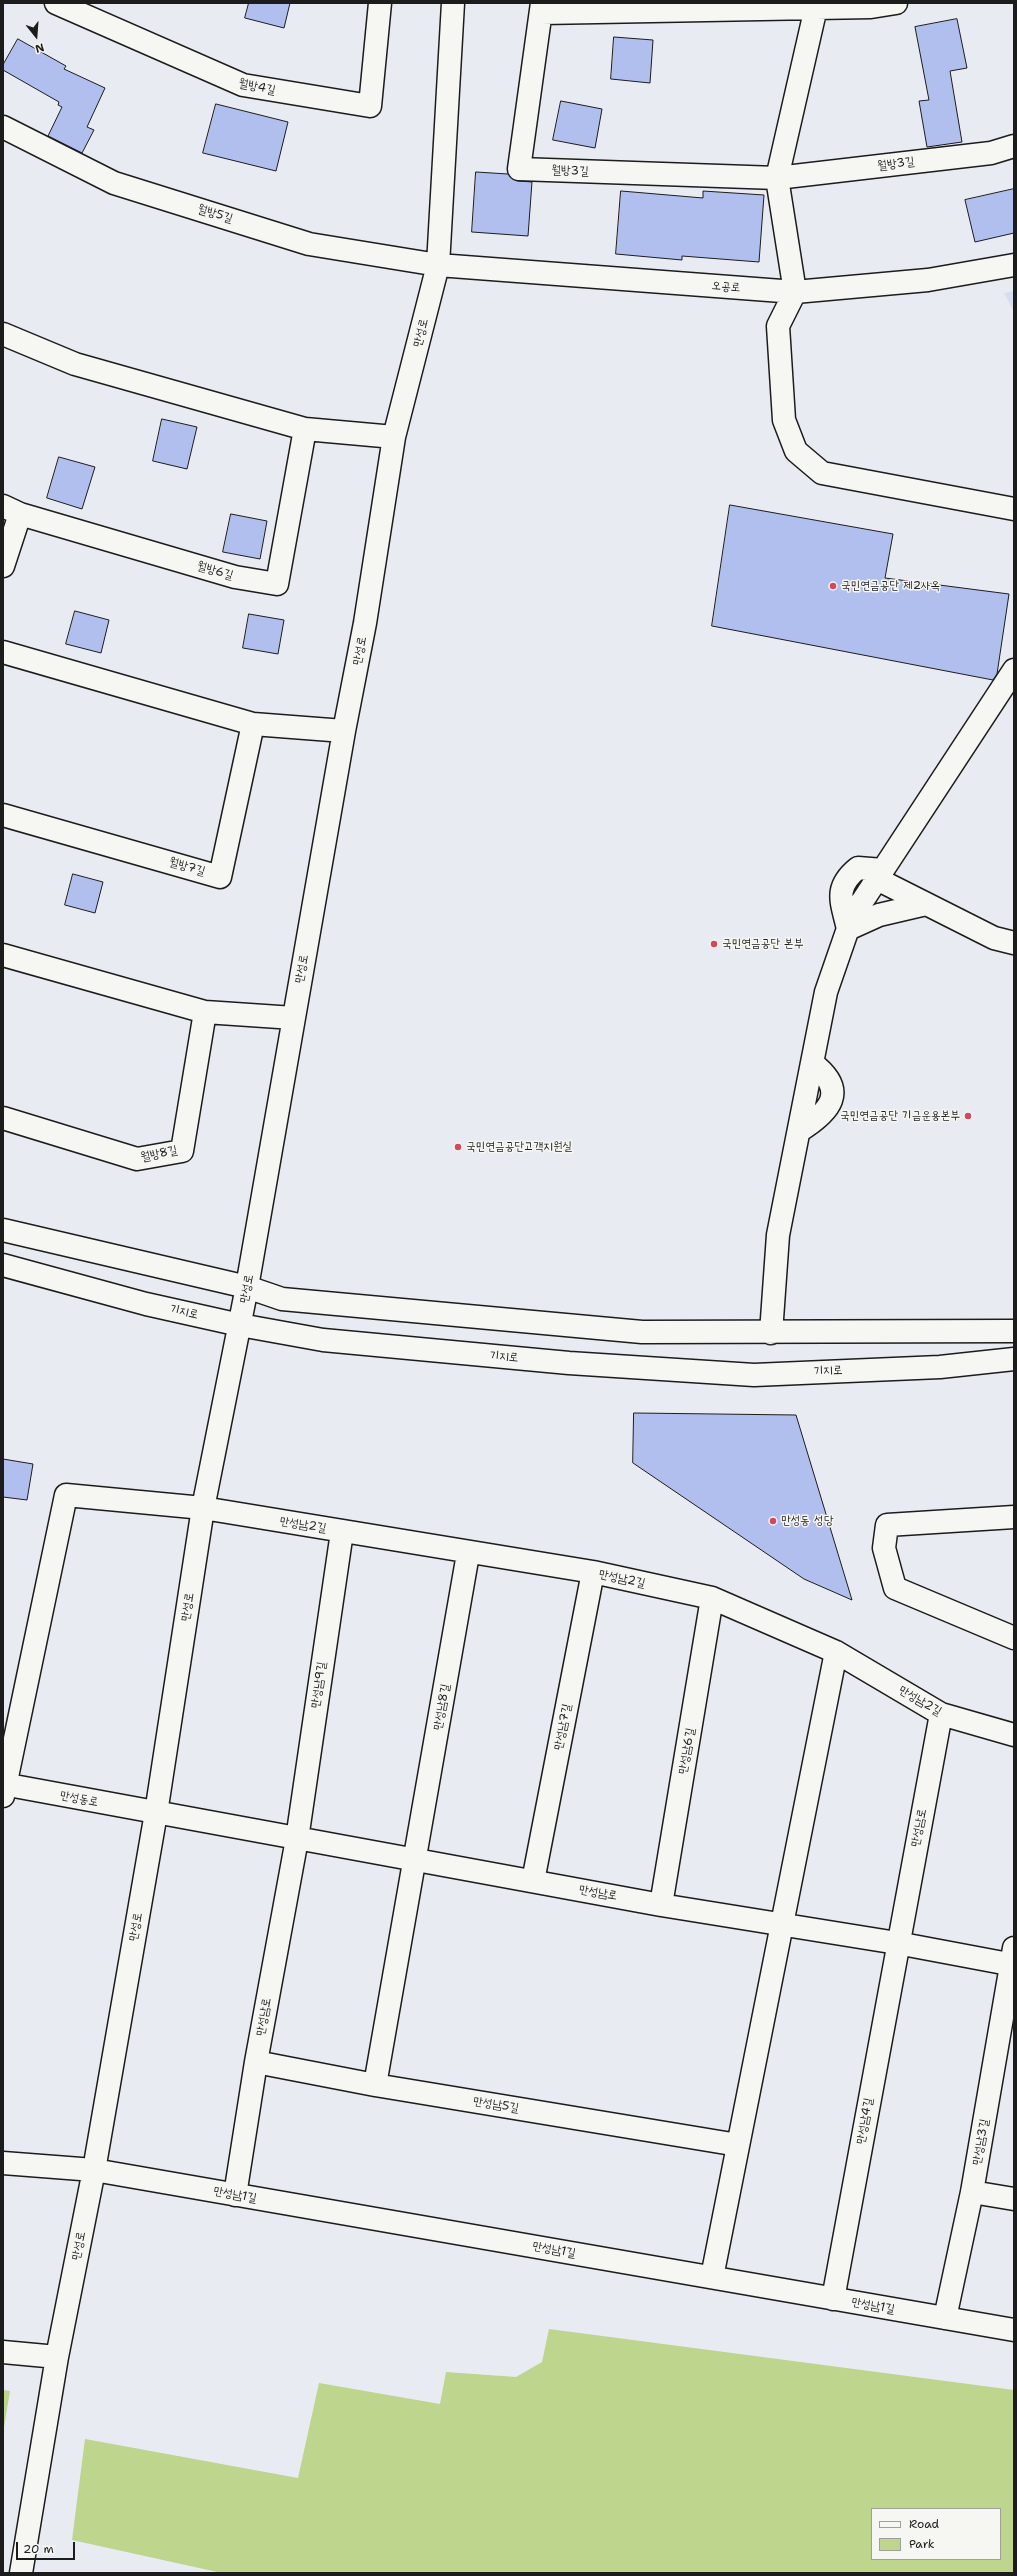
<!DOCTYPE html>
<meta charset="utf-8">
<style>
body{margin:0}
#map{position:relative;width:1017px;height:2576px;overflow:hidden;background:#e8ebf1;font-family:"Shantell Sans",sans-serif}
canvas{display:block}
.frame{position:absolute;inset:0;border:4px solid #1c1c1c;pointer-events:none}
.legend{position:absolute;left:871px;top:2508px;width:130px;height:52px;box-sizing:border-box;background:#f6f6f2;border:1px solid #9f9f9c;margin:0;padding:5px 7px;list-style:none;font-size:12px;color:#1c1c1c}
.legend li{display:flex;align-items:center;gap:8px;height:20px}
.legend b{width:20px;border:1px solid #9f9f9c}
.north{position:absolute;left:16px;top:16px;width:40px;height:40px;-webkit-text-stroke:3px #f6f6f2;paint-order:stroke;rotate:163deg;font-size:11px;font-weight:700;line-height:16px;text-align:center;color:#1c1c1c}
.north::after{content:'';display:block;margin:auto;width:14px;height:18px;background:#1c1c1c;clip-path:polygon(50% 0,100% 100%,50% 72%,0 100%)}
.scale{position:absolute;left:16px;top:2542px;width:59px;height:18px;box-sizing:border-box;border:2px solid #1c1c1c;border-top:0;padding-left:5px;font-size:12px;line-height:14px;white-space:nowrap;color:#1c1c1c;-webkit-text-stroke:3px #f6f6f2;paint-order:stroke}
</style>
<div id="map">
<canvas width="1017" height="2576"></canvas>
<div class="frame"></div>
<ul class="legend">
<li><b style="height:5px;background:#f6f6f2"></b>Road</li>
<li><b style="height:11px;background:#bdd58c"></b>Park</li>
</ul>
<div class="north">N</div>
<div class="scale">20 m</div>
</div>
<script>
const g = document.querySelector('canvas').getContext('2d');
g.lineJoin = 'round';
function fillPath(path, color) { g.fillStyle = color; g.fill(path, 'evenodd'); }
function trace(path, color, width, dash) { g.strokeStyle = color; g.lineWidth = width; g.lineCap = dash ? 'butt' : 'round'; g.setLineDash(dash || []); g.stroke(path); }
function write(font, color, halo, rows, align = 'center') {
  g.font = font + ' "Shantell Sans","Poor Story",sans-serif'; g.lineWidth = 3; g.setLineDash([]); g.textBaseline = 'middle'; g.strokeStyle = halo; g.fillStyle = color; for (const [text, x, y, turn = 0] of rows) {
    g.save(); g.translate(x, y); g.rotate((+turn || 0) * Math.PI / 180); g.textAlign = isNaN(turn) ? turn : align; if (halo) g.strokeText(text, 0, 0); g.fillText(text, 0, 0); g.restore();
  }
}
fillPath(new Path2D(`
 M1014 291V312L1004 293Z`), '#d8def0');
fillPath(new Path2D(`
 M549 2329 1014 2390V2573H222L72 2540 85 2439 298 2478 319 2383 440 2404 446 2372 516 2377 542 2362ZM872 2509H1000V2559H872Z
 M3 2390 10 2391 3 2433Z`), '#bdd58c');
const building = new Path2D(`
 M249 3H290L284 28 245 18Z
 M957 19 967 68 950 71 962 142 927 147 919 101 929 100 915 27Z
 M614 37 653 40 650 83 611 79Z
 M18 39 66 66 64 69 105 88 87 127 94 130 82 153 48 136 62 107 58 105 59 102 3 70V65Z
 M561 101 602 109 595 148 553 140Z
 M216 104 288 122 276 171 203 153Z
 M476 172 508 174 518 181 532 182 528 236 472 232Z
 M1014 189V233L975 242 965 200Z
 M621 191 703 198V191L764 195 759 262 682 256V260L616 254Z
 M162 419 197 427 187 469 153 461Z
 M59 457 95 467 82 509 47 498Z
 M730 505 893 534 885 578 1009 594 997 674 993 680 712 626Z
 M231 514 267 521 260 559 223 552Z
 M75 611 109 620 101 653 66 644Z
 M249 614 284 620 278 654 243 648Z
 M73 874 103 882 95 913 65 905Z
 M634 1413 796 1415 852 1600 804 1579 633 1463Z
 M3 1459 33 1464 27 1500 3 1497Z`);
fillPath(building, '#b1bfef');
trace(building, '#1c1c1c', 1);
const minor = new Path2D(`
 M56 3 243 85 370 106 380 3
 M542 3 519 169 777 178 991 153 1014 146
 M817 3 777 178 795 292 778 326 784 420 796 451 822 473 1014 509
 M542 13 871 7 896 3
 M3 127 114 183 309 244 438 265 795 292 928 280 1014 265
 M3 334 75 364 305 429 394 437
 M3 506 20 514 235 577 277 584 305 429
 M3 566 20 514
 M3 652 253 724 344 731
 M3 815 220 877 253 724
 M883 870 858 868C833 888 842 902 848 929L879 915 926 904
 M877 879 994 938 1014 943
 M3 955 205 1012 294 1018
 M3 1118 137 1159 182 1151 205 1012
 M799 1131C830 1112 849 1091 812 1063
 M3 1230 247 1287 282 1299 642 1332 1014 1331
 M3 1265 146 1304 240 1325 323 1340 569 1363 754 1375 940 1367 1014 1359
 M771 1333 778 1235 826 992 852 917 1014 670
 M1014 1517 887 1525 884 1548 895 1588 1014 1638
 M3 1784 661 1905 897 1943 1014 1965
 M3 1796 66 1495 203 1508 593 1572 712 1598 836 1652 941 1714 1014 1735
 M533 1881 593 1572
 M661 1905 712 1598
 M256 2062 375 2085 738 2145
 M375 2085 468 1554
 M3 2163 94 2170 1014 2330
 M972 2192 1014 2199
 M235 2195 256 2062 297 1839 342 1532
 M712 2277 836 1652
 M833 2299 941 1714
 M945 2318 972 2192 1014 1948
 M3 2352 57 2357
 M21 2573 57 2357 94 2170 156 1813 203 1508 247 1287 344 731 365 623 394 437 438 265 453 3`);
trace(minor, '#1c1c1c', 25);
trace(minor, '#f6f6f2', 22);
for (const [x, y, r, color] of [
 [833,586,4,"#d1495b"],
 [714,944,4,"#d1495b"],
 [968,1116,4,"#d1495b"],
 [458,1147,4,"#d1495b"],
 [773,1521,4,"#d1495b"]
]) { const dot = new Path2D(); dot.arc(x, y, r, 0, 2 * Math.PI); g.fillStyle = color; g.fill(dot); trace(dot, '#f6f6f2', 1.5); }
write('12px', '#1c1c1c', '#f6f6f2', [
 ["월방4길",257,87,12],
 ["월방3길",896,164,-7],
 ["월방3길",570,171,2],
 ["월방5길",215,214,17],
 ["오공로",726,287,4],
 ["만성로",421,333,-76],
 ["월방6길",215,571,16],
 ["만성로",360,651,-79],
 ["월방7길",187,867,16],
 ["만성로",302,969,-80],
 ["월방8길",159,1154,-12],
 ["만성로",247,1289,-79],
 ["기지로",184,1312,13],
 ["기지로",504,1357,5],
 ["기지로",828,1371,-2],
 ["만성남2길",303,1525,9],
 ["만성남2길",622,1579,12],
 ["만성로",188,1607,-81],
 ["만성남9길",319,1685,-82],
 ["만성남2길",920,1701,30],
 ["만성남8길",442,1707,-80],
 ["만성남7길",563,1727,-79],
 ["만성남6길",687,1751,-80],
 ["만성동로",79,1799,11],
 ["만성남로",919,1828,-79],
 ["만성남로",598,1893,10],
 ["만성로",136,1927,-80],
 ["만성남로",264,2017,-80],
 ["만성남5길",496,2105,9],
 ["만성남4길",865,2121,-80],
 ["만성남3길",981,2142,-80],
 ["만성남1길",235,2195,10],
 ["만성로",79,2246,-79],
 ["만성남1길",554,2250,10],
 ["만성남1길",873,2306,10]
]);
write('12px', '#1c1c1c', '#f6f6f2', [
 ["국민연금공단 제2사옥",841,586],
 ["국민연금공단 본부",722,944],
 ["국민연금공단 기금운용본부",960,1116,"right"],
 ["국민연금공단고객지원실",466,1147],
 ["만성동 성당",781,1521]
], 'left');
</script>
